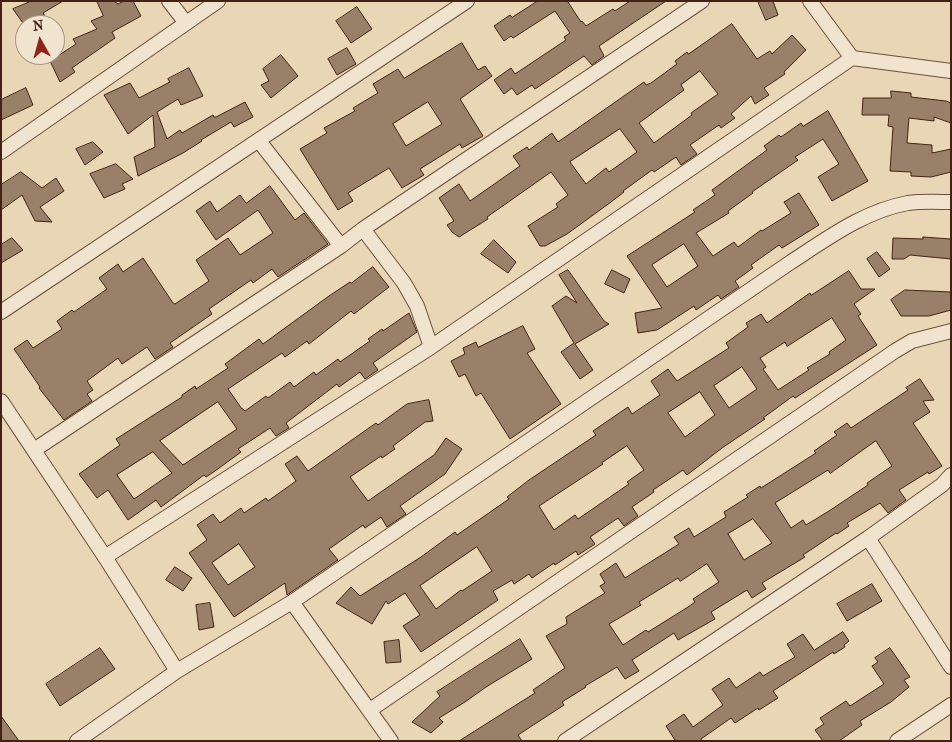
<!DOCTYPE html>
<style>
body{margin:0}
#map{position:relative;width:952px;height:742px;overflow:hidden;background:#e9d6b4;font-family:"IM FELL French Canon",serif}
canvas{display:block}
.frame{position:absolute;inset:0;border:2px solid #422215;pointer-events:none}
.north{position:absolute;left:15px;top:15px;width:50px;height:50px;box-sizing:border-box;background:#f1e4ce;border:1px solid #ab9684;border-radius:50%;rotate:353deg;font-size:14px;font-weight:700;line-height:20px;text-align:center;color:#422215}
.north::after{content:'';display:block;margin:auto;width:18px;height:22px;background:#8f2418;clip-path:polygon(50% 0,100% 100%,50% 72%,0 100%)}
</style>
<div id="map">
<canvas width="952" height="742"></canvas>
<div class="frame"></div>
<div class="north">N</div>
</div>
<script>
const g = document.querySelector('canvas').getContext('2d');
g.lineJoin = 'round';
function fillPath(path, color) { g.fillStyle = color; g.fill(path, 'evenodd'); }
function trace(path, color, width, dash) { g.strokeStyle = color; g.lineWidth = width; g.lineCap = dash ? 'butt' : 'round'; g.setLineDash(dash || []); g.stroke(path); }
const building = new Path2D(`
 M32 1H63L43 13 45 16 25 26 13 9Z
 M97 1H114L118 4 124 1H133L141 16 112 32 115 38 72 68 75 72 60 82 50 61 76 44 73 39 97 29 91 21 103 16Z
 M538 1H570L568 2 581 22 582 21 586 26 613 9 615 11 630 1H666L599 46 604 56 592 65 584 56 535 89 532 85 517 95 512 88 504 94 494 80 511 68 515 74 566 40 564 37 570 33 555 11 513 38 511 36 504 41 494 26 510 15 512 17Z
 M758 1H773L778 15 766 20Z
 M357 7 372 29 351 43 336 21Z
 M732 24 757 59 770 51 772 54 792 35 806 50 784 72 785 74 764 88 769 95 755 104 751 96 731 114 735 118 721 128 719 125 690 145 697 154 681 165 676 157 654 172 652 170 623 191 624 192 611 202 567 234 545 246H540L528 226 558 207 556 204 568 195 551 172 487 217 488 219 459 237 452 232 447 225 454 221 439 198 459 184 470 201 520 166 513 156 527 147 529 150 552 133 558 142 644 82 646 85 651 83 677 64 675 61 687 52 688 54ZM700 71 718 94 691 113 692 115 654 143 639 123 684 90 681 85ZM620 129 637 152 609 172 606 168 586 184 570 162Z
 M462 43 478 70 485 66 492 76 460 99 483 136 462 148 460 144 420 169 424 175 402 188 389 168 348 193 353 201 338 210 300 149 327 133 324 128 355 111 353 108 378 93 373 84 398 69 404 78ZM428 102 442 124 406 146 393 124Z
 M347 48 356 64 337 75 328 59Z
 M281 55 298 76 271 98 261 85 269 81 263 69Z
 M189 68 203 96 181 105 178 99 157 112 167 139 180 130 182 133 213 115 214 117H216L245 102 253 117 234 127 231 122 201 140 202 141 183 153 138 176 134 157 155 147 153 115 128 134 104 95 130 83 139 98 170 82 168 79Z
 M26 88 33 105 1 120V100Z
 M891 91 911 93V97L946 101 951 103V123L934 117V121L909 118 907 143 932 145V153L951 149V172L931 177 911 176V172L890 171 893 127 888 126 889 115H862L863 98H891Z
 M828 111 868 181 832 201 818 177 839 164 823 139 795 157 798 160 752 192 753 193 728 211 729 213 696 233 713 256 734 242 738 247 761 230 762 231 791 213 784 202 799 193 819 225 782 248 779 245 751 265 753 268 735 281 739 287 721 299 718 295 696 310 694 306 657 330 638 333 635 313 662 308 627 256 695 212 693 210 715 195 712 190 767 150 764 146 779 135 781 137 801 123 803 126ZM684 244 698 266 667 287 652 265Z
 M93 142 103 152 85 165 76 149Z
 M116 164 133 179 122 184 125 189 104 198 90 174Z
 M21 172 42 188 56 178 64 191 40 207 52 222 35 221 22 195 1 210V185Z
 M270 186 295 220 304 213 328 244 278 277 272 269 253 283 251 280 209 309 212 314 170 343 173 347 155 359 147 347 122 364 118 358 87 381 93 390 87 394 92 401 64 420 39 388 40 387 14 349 27 340 33 348 62 329 57 321 72 310 74 312 107 289 99 278 118 264 123 272 143 258 173 303 175 304 209 281 196 260 228 238 240 255 273 233 258 210 216 240 196 211 210 201 217 212 240 195 246 203Z
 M923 237 951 239V259L910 255 904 259H892L893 238 923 239Z
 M12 238 23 250 1 263V245Z
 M494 240 516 262 508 273 481 254Z
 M877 252 890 269 879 277 867 259Z
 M373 267 389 287 354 314 351 311 309 344 307 341 285 357 282 353 228 389 242 409H243L245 411 266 396 268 398 290 382 294 387 314 372 316 375 338 359 340 362 370 341 368 339 382 329 383 331 409 313 417 332 373 363 378 370 365 379 360 372 339 387 337 384 286 423 289 428 276 436 270 428 238 449 241 452 215 471 206 477 204 475 161 507 156 500 128 520 108 490 97 498 79 474 120 445 116 439 182 397V395L195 386 196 389 228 368 225 364 259 339 263 344 329 296 350 282 351 283ZM218 402 237 429 183 465 160 441ZM153 452 172 473 134 499 117 475Z
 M568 270 604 321 609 324 575 344 593 370 580 379 561 352 574 343 552 306 566 296 577 303 559 275Z
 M612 270 630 279 624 293 605 284Z
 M849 271 861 289H875L854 304 861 314 858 316 877 345 795 398 793 396 763 418 765 419 722 448 687 475 683 470 653 490 654 492 632 507 638 516 624 526 618 518 590 537 595 544 578 555 576 551 555 565 554 563 532 578 529 574 514 584 512 580 493 591 498 600 421 652 403 626 420 615 405 593 388 604 386 601 372 624 336 603 351 587 360 596 421 557 455 532 457 535 509 499 507 497 529 480 596 435 593 431 612 418 628 407 632 414 660 395 651 381 668 369 677 381 729 348 726 343 748 327 746 323 761 314 767 323 810 293 811 295ZM832 318 846 340 829 352 830 354 807 368 809 370 778 390 763 369 766 367 760 358 785 342 787 346ZM742 367 757 389 729 408 714 386ZM700 392 715 415 685 437 668 413ZM627 446 644 470 627 482 629 484 578 519 575 515 554 530 539 506 603 464 602 463ZM477 547 492 571 462 591 461 590 436 609 420 586Z
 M905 290 951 292V310L929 316H901L891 300Z
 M523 326 535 349 527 353 561 404 510 439 481 393 476 396 465 374 459 377 451 361 465 354 463 348 476 342 478 347Z
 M920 379 934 400 923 401 930 412 913 423 942 466 929 474 928 472 899 490 906 500 888 513 880 503 847 523 849 526 837 534 836 533 803 555 805 557 762 583 766 589 752 598 747 590 711 612 715 619 678 640 674 633 632 660 639 671 625 679 617 667 585 686 586 687 562 702 564 705 518 735 522 741H459L535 693 533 690 565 668 546 636 567 624 566 617 605 593 600 586 605 583 600 574 616 563 625 578 679 544 674 537 689 528 694 537 726 517 724 512 748 497 746 495 760 486 761 488 816 453 814 451 837 435 834 432 847 423 851 428 908 390 906 388ZM876 441 892 466 867 483 868 485 829 511 806 525 803 520 791 528 775 503 828 470 830 473ZM753 519 772 543 744 560 728 534ZM707 564 719 582 693 599 695 602 688 607 648 632 646 630 623 645 609 624 641 605 639 602 678 578 680 581Z
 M429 400 433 421 425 422 393 446 395 449 382 458 381 456 350 477 368 501 434 455 446 438 462 449 445 474 400 506 406 514 387 527 381 517 365 528 363 525 329 549 338 560 287 595 285 583 234 617 189 553 207 540 197 525 213 514 220 523 241 508 244 513 266 498 268 501 296 481 285 464 297 456 308 471 376 423 378 425 407 404ZM239 544 255 567 228 585 212 563Z
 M175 567 192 578 183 591 166 580Z
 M872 584 882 601 847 621 837 604Z
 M210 603 214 627 199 630 196 605Z
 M843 632 849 641 844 645 845 647 834 654 833 652 773 691 778 698 759 710 758 708 735 723 731 718 701 739 702 741H673L675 740 666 726 684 714 693 727 723 705 712 689 729 678 736 688 760 672 763 676 795 657 787 644 803 634 814 650Z
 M520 639 532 659 486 687 465 702 439 718 443 722 431 733 412 722 440 696 437 692Z
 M399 640 401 662 386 663 384 642Z
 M100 648 115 669 60 706 46 684Z
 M890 648 910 677 904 680 909 687 891 702 860 721 862 725 839 741H823L815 730 824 724 820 718 846 701 850 706 884 684 872 666 878 662 875 658Z
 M1 716 19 741H1Z`);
fillPath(building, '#998068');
trace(building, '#422215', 1);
const street = new Path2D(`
 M169 1 186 23
 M810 1 852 58 951 71
 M259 141 341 246
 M1 152 218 1
 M363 229 404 283 417 306 431 347
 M1 312 467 1
 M1 401 105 557 177 671
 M34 450 341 246 363 229 702 1
 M868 538 951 667
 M105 557 431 347 852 58
 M292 602 391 741
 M370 710 895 351 912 341 951 331
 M77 741 177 671 292 602 791 262C828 238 864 211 908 203 922 201 937 202 951 202
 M565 741 868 538 942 485 951 475
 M897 741 951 705`);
trace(street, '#6c4f3d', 16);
trace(street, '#f1e4ce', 14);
</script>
